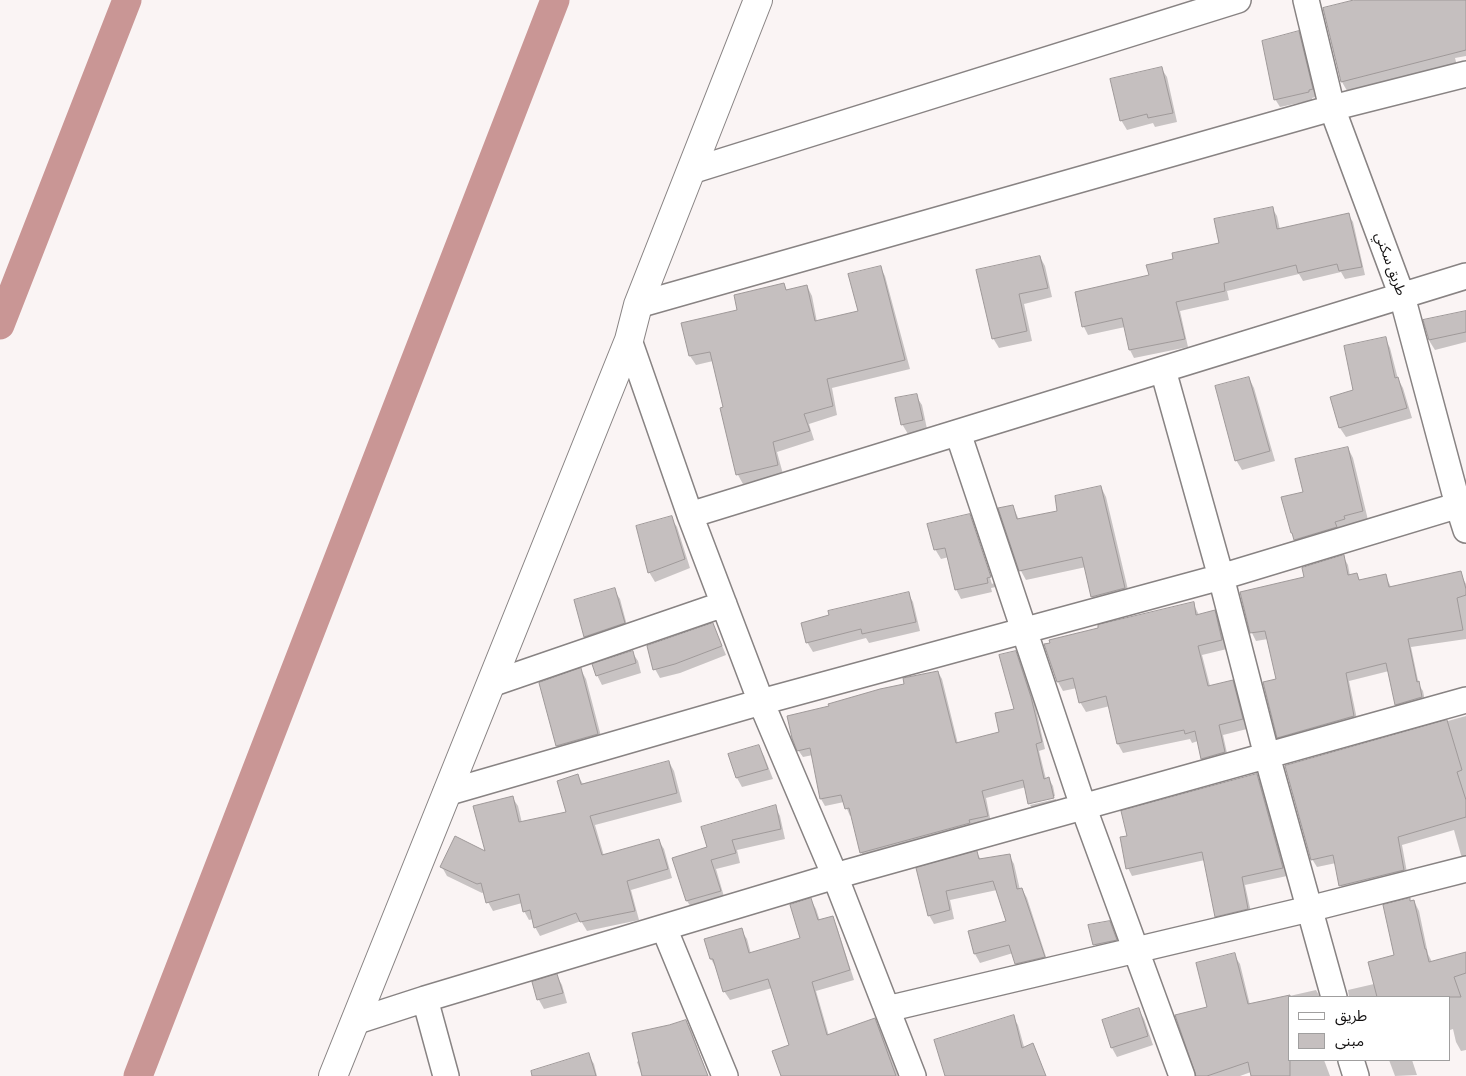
<!DOCTYPE html>
<meta charset="utf-8">
<style>
body{margin:0}
#map{position:relative;width:1466px;height:1076px;overflow:hidden;background:#faf4f4;font-family:Manrope,"Noto Sans Arabic",sans-serif}
canvas{display:block}
.legend{position:absolute;left:1288px;top:996px;width:162px;height:65px;box-sizing:border-box;background:#fff;border:1px solid #a09f9f;margin:0;padding:6px 9px;list-style:none;font-size:15px;color:#121010}
.legend li{display:flex;align-items:center;gap:10px;height:25px}
.legend b{width:25px;border:1px solid #a09f9f}
</style>
<div id="map">
<canvas width="1466" height="1076"></canvas>
<ul class="legend">
<li><b style="height:6px;background:#fff"></b>طريق</li>
<li><b style="height:14px;background:#c5bfbf"></b>مبنى</li>
</ul>
</div>
<script>
const g = document.querySelector('canvas').getContext('2d');
g.lineJoin = 'round';
function fillPath(path, color) { g.fillStyle = color; g.fill(path, 'evenodd'); }
function trace(path, color, width, dash) { g.strokeStyle = color; g.lineWidth = width; g.lineCap = dash ? 'butt' : 'round'; g.setLineDash(dash || []); g.stroke(path); }
function write(font, color, halo, rows, align = 'center') {
  g.font = font + ' Manrope,"Noto Sans Arabic",sans-serif'; g.lineWidth = 4.5; g.setLineDash([]); g.textBaseline = 'middle'; g.strokeStyle = halo; g.fillStyle = color; for (const [text, x, y, turn = 0] of rows) {
    g.save(); g.translate(x, y); g.rotate((+turn || 0) * Math.PI / 180); g.textAlign = isNaN(turn) ? turn : align; if (halo) g.strokeText(text, 0, 0); g.fillText(text, 0, 0); g.restore();
  }
}
fillPath(new Path2D(`
 M1357 0H1466V56L1455 58 1458 69 1350 96 1342 82Z
 M1298 33 1303 40 1316 97 1312 98 1313 100 1280 107 1275 99Z
 M1161 68 1167 77 1177 122 1155 127 1153 123 1127 130 1121 120Z
 M1272 208 1277 216 1280 230 1348 214 1353 222 1365 275 1345 279 1341 272 1303 281 1299 274 1227 291 1229 300 1180 311 1188 347 1134 358 1130 350 1125 327 1088 335 1084 327 1076 293 1150 276 1174 260 1220 244Z
 M1040 257 1045 266 1052 297 1024 304 1032 341 999 348 993 338Z
 M880 267 885 276 910 369 832 388 837 415 809 424 814 440 777 452 783 474 743 484 738 475 713 361 696 365 690 356 683 324 739 311 784 284 787 291 807 286 812 296 817 322 859 312Z
 M1466 313V342L1435 350 1430 342 1425 321Z
 M1385 338 1390 348 1398 379 1403 388 1412 418 1346 437 1340 428 1331 398 1355 391Z
 M1249 378 1254 388 1275 461 1242 470 1236 460Z
 M916 396 922 405 927 429 908 434 902 424Z
 M1348 448 1353 458 1368 520 1348 525 1349 529 1301 549 1292 533 1304 493Z
 M1101 487 1106 497 1130 598 1098 606 1092 597 1086 567 1026 580 1021 571 1013 506 1019 520 1058 512Z
 M969 515 974 524H972L992 584 994 583 996 587 991 588 992 592 961 599 956 589 949 557 941 559 935 549Z
 M671 518 677 527 690 568 655 582 649 572Z
 M1343 556 1348 565 1350 576 1357 574 1360 581 1385 575 1391 587 1460 573 1466 584V639L1411 647 1419 685 1423 691 1426 706 1401 712 1396 704 1389 671 1349 681 1358 724 1283 745 1278 737V680L1268 639 1256 641 1252 633 1241 593 1305 578Z
 M614 590 620 599 629 633 591 646 586 636Z
 M908 593 913 602 920 631 869 643 866 638 813 652 807 642Z
 M1193 603 1199 615 1214 612 1219 621 1227 649 1202 655 1210 686 1232 681 1237 690 1247 729 1223 735 1229 762 1208 768 1202 759 1198 741 1192 743 1190 739 1123 753 1118 744 1110 706 1086 712 1080 702 1077 688 1063 691 1058 682 1046 645Z
 M713 624 726 655 680 673 660 678 655 669Z
 M632 652 638 661 641 673 602 685 597 675Z
 M1015 652 1019 659 1035 705 1045 749 1039 751 1046 779H1049L1053 786 1055 796 1030 802V804L1026 787 986 798 991 823 865 860 861 852 852 815 850 816 844 802 825 806 821 799 813 755 803 757 798 750 831 707 906 685 938 672 942 679 958 744 1001 733 1015 710Z
 M581 670 586 679 603 744 562 755 557 745Z
 M1466 716V863L1461 855 1454 830 1402 845 1408 878 1345 894 1341 886 1336 863 1317 867 1312 859 1286 766Z
 M759 747 764 756 773 779 742 787 737 778Z
 M669 762 674 771 682 802 595 825 604 856 659 841 664 849 672 878 631 890 639 920 587 931 581 921 540 936 535 927 533 919 529 920 524 911 522 903 493 911 488 902 485 892 482 893 447 876 442 867 487 854 512 797 518 806 522 823 568 813 578 776 583 784Z
 M1256 775 1261 783 1287 876 1245 885 1252 917 1221 924 1216 916 1205 860 1132 876 1128 868V837Z
 M1056 799 1057 805 1034 811 1030 805Z
 M775 806 780 816 785 839 737 850 740 863 716 869 725 900 693 910 687 901 674 859 709 848Z
 M977 853 981 860 1009 855 1014 864 1020 890 1022 889 1027 898 1049 966 1021 972 1013 953 980 963 975 954 1008 922 997 890 950 900 954 919 934 924 929 915 917 869Z
 M811 900 816 909 820 921 832 918 837 927 854 980 816 991 829 1036 875 1020 880 1029 898 1076H802L772 988 730 1000 724 991 716 968 711 959 741 930 747 939 751 954 802 939Z
 M1409 900 1411 902 1414 901 1419 911 1428 954 1432 962 1466 953V1050L1461 1051 1456 1042 1453 1029 1450 1030V997H1349L1348 990 1374 984 1395 956Z
 M1090 926 1112 927 1118 944 1097 949Z
 M1234 955 1240 964 1250 1005 1316 990 1320 997H1290V1060H1324L1330 1076H1252L1251 1072 1240 1076H1197L1209 1008Z
 M557 976 562 985 567 1003 544 1009 539 1000 534 983Z
 M1139 1010 1144 1019 1153 1045 1117 1057 1112 1048 1103 1021Z
 M1013 1017 1018 1025 1032 1076H946Z
 M686 1021 691 1030 708 1076H642L637 1062Z
 M588 1054 594 1064 597 1076H559Z
 M1389 1060H1412L1417 1075 1395 1076Z`), '#0003');
trace(new Path2D(`
 M0 325 127 0
 M138 1076 555 0`), '#c99695', 29);
const building = new Path2D(`
 M1354 0H1466V50L1341 82 1323 8Z
 M1299 31 1313 89 1309 90V92L1274 100 1262 41Z
 M1162 67 1173 113 1148 118 1147 114 1120 121 1110 79Z
 M1273 207 1277 229 1349 213 1362 267 1339 271 1337 264 1298 273 1296 265 1224 283 1225 291 1176 302 1185 339 1129 350 1122 318 1082 327 1075 292 1149 275 1146 265 1173 259 1172 253 1219 243 1214 219Z
 M1040 256 1048 288 1019 294 1027 331 992 339 976 270Z
 M881 266 905 360 827 379 833 406 804 414 810 431 773 442 778 465 736 475 720 408 723 407 710 352 689 356 681 323 737 310 734 295 784 283 786 290 807 285 815 321 858 311 848 274Z
 M1466 311V332L1429 340 1423 320Z
 M1386 337 1395 378 1398 377 1407 408 1339 428 1330 397 1353 390 1344 346Z
 M1249 377 1270 451 1235 461 1215 386Z
 M917 394 923 420 901 425 895 398Z
 M1348 447 1363 511 1344 516 1345 519 1335 522 1337 527 1294 540 1292 533H1291L1281 497 1303 492 1295 459Z
 M1101 486 1125 588 1091 597 1082 557 1019 571 998 508 1013 505 1017 519 1057 511 1055 496Z
 M970 514 991 577 987 578 988 583 955 590 945 548 934 550 927 524Z
 M672 516 685 559 648 573 636 526Z
 M1344 555 1348 575 1357 573 1359 580 1386 574 1389 587 1461 571 1466 589V595L1457 598 1463 630 1408 639 1417 682 1419 681 1422 697 1395 705 1386 663 1346 673 1354 716 1277 738 1263 682 1276 679 1265 631 1250 633 1240 592 1304 577 1302 568Z
 M615 588 625 623 584 637 574 600Z
 M909 592 916 622 862 634 861 629 806 643 801 623 829 615 828 611Z
 M1194 602 1196 615 1215 610 1222 640 1198 646 1208 686 1233 680 1243 719 1219 725 1225 752 1201 759 1195 731 1185 734 1184 730 1117 744 1106 696 1079 703 1073 678 1057 682 1044 644 1050 643 1049 640 1098 628V625Z
 M713 623 722 646 675 664 653 670 647 646Z
 M633 651 636 663 596 676 592 664Z
 M1016 651 1031 697 1042 742 1036 744 1044 779 1049 777 1054 798 1028 804 1023 780 982 791 988 816 969 820 970 823 860 853 849 808 845 809 841 795 820 799 810 748 797 751 792 738 787 716 829 706 828 704 880 689 904 684 903 678 938 671 956 743 999 732 995 713 1014 709 999 655Z
 M581 668 598 734 556 746 539 683Z
 M1447 720 1462 770 1457 772 1466 800V817L1398 837 1404 870 1339 886 1333 855 1311 860 1285 766Z
 M759 745 768 769 736 778 728 754Z
 M669 761 677 793 590 816 602 855 659 839 668 869 627 881 635 911 580 922 576 913 534 928 530 910 523 912 519 894 486 903 481 883 477 884 440 867 455 836 485 851 473 806 513 796 519 822 566 812 557 781 578 774 581 784Z
 M1257 774 1283 868 1242 877 1248 909 1215 917 1202 852 1126 869 1120 837 1127 836 1121 811Z
 M776 805 781 829 732 840 736 853 711 860 721 891 686 901 672 858 707 847 701 827Z
 M977 851 979 859 1010 854 1017 889 1022 888 1045 957 1015 964 1009 945 974 954 968 931 1006 921 993 881 946 891 950 910 928 916 916 868Z
 M811 898 818 920 833 916 850 970 812 982 827 1035 875 1018 896 1076H781L772 1051 789 1045 768 979 723 992 713 959H710L704 939 742 928 749 953 800 938 790 905Z
 M1410 898V901L1414 900 1425 949H1426L1429 962 1466 952V973L1454 977 1461 997H1377L1368 962 1394 955 1383 905Z
 M1110 921 1117 940 1093 945 1088 925Z
 M1235 953 1248 1004 1290 995V1076H1251L1248 1062 1207 1076H1196L1175 1015 1207 1007 1196 963Z
 M557 974 563 993 537 1000 532 982Z
 M1139 1008 1148 1036 1111 1048 1102 1020Z
 M1014 1015 1022 1048 1033 1043 1046 1076H945L934 1040Z
 M686 1020 708 1076H642L632 1033 669 1025Z
 M589 1053 596 1076H532L531 1071Z`);
fillPath(building, '#c5bfbf');
trace(building, '#9f9999', 1);
const minor = new Path2D(`
 M1306 0 1332 108 1402 296 1458 505 1466 530
 M691 171 1238 0
 M638 305 1332 108 1466 74
 M629 340 690 515 761 702 835 876 913 1076
 M1163 370 1221 577 1267 756 1334 997
 M958 433 1083 806 1182 1076
 M690 515 1466 276
 M491 684 724 604
 M446 793 761 702 1221 577 1466 503
 M664 928 725 1076
 M425 999 835 876 1466 700
 M887 1009 1309 909 1466 869
 M354 1022 425 999 446 1076
 M1351 1060 1356 1076`);
const tertiary = new Path2D(`
 M333 1076 629 340 638 305 758 0`);
trace(minor, '#888383', 28);
trace(tertiary, '#888383', 30);
trace(minor, '#fff', 25);
trace(tertiary, '#fff', 28);
write('14px', '#121010', '#fff', [
 ["طريق سكني",1390,264,70]
]);
</script>
